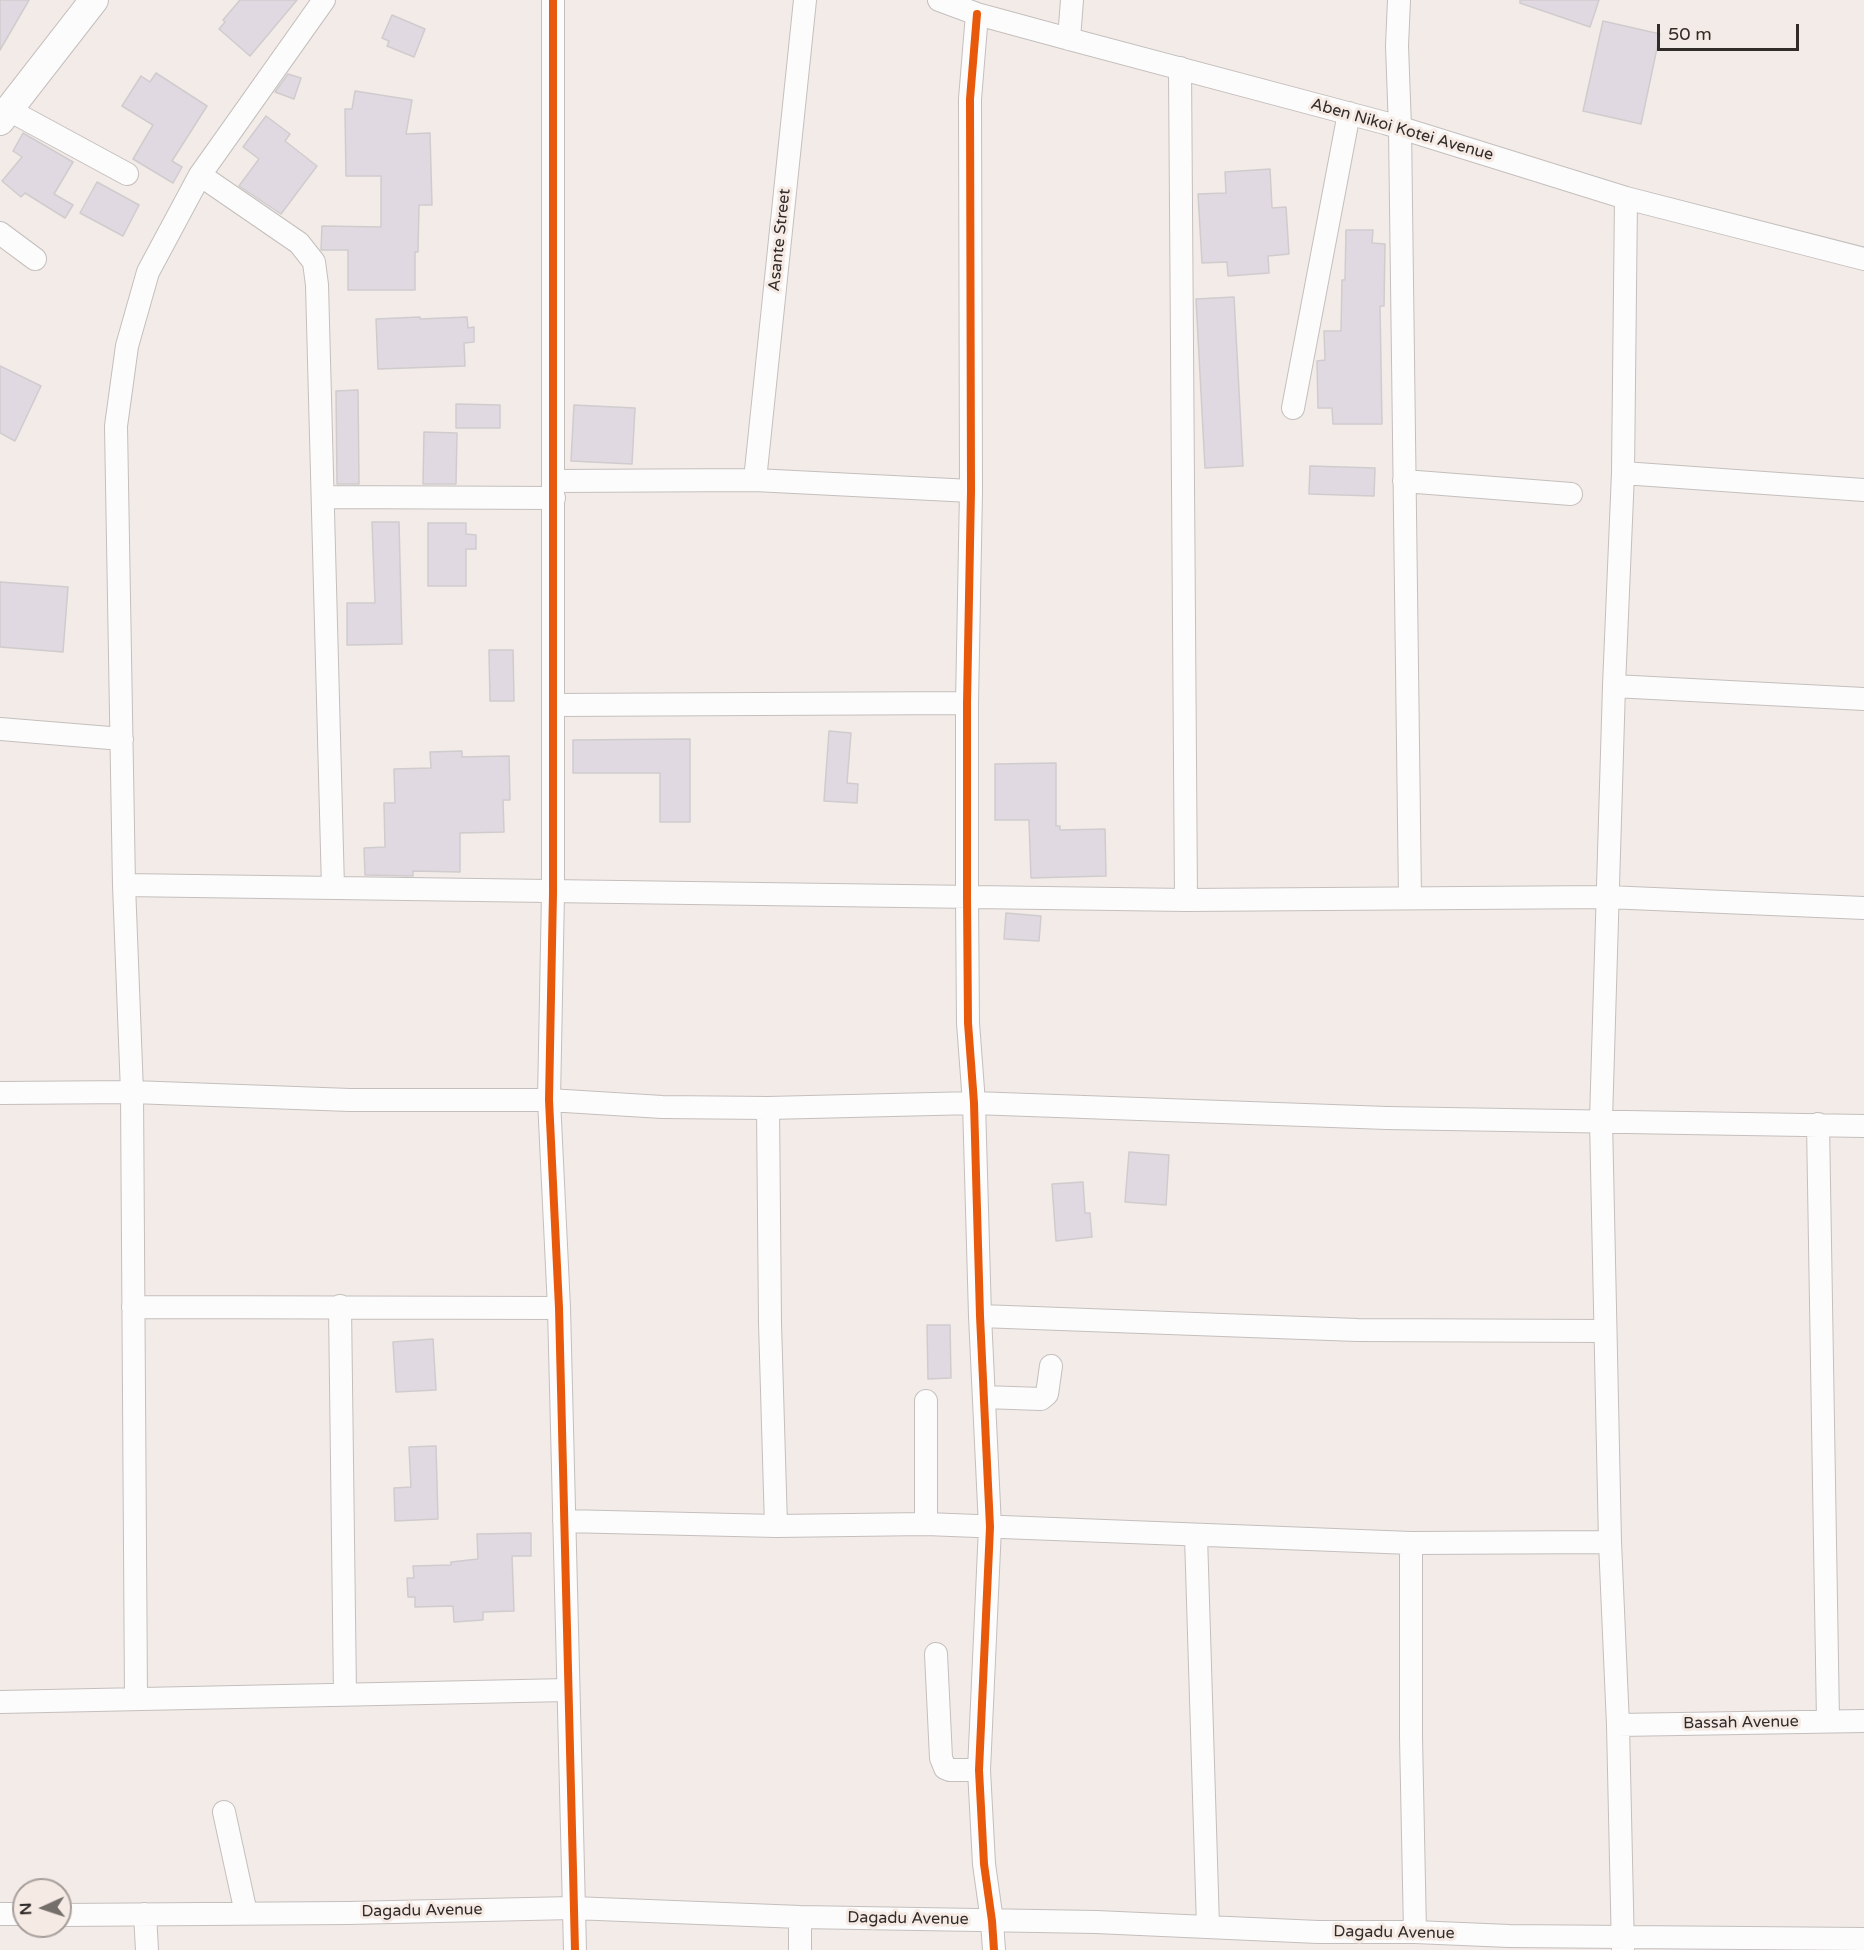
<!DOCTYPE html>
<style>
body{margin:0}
#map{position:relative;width:1864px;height:1950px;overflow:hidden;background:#f2ebe8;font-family:"Varela Round",sans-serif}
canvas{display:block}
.north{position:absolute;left:12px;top:1878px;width:60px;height:60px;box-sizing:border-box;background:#f6eae4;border:2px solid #a79e9a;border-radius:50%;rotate:267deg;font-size:16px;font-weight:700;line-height:24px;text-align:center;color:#312c2a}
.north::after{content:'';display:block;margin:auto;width:21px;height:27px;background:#756f6c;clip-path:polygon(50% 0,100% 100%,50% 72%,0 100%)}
.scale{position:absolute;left:1657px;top:24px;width:142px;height:27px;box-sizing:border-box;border:3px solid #312c2a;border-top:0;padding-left:8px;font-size:18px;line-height:21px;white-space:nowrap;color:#312c2a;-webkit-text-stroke:4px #f6eae4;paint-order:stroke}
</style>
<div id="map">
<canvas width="1864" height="1950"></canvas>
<div class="north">N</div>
<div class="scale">50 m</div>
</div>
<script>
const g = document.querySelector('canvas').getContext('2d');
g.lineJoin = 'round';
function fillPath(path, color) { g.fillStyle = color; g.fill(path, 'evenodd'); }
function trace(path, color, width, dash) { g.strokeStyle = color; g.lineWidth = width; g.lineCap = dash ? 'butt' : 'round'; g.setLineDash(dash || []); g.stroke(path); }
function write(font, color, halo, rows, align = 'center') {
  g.font = font + ' "Varela Round",sans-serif'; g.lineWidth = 6; g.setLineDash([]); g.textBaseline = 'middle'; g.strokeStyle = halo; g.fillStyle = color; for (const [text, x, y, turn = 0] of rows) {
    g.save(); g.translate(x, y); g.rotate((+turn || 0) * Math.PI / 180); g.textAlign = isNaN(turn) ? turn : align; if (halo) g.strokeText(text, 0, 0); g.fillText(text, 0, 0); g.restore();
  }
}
const building = new Path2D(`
 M0 0H29L0 50Z
 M240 0H297L250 56 219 29 225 22 223 20Z
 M1520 0H1599L1590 27 1520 3Z
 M392 15 425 29 414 57 387 46 389 41 382 38Z
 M1603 21 1660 34 1641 124 1583 111Z
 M156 73 207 106 172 161 182 167 173 183 133 159 153 125 122 106 141 76 150 82Z
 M288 74 301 78 294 99 275 92Z
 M355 91 412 100 406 134 430 133 432 205H419L418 252H415V290H348V250H321L322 226 381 227V176H346L345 109H352Z
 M266 116 290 134 285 141 317 166 281 214 239 186 259 159 243 147Z
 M23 133 73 162 54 194 73 205 65 218 25 193 21 197 2 181 22 157 13 151Z
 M1270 169 1272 208 1286 207 1289 254 1268 256 1269 273 1228 276 1227 262 1202 263 1198 194 1226 193 1225 172Z
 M97 182 139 205 123 236 80 213Z
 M1346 230H1373L1372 243 1385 244 1384 306H1380L1382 424H1333L1332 408H1318L1317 361 1325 360 1324 331H1341L1342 280H1345Z
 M1234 297 1243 466 1205 468 1196 299Z
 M420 317V319L467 317 468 328 474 327V342L464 343 465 366 378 369 376 319Z
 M0 366 41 386 15 441 0 433Z
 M358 390 359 484H337L336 391Z
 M456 404 500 405V428H456Z
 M574 405 635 408 632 464 571 461Z
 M424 432 457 433 456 484H423Z
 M1310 466 1375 468 1374 496 1309 494Z
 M372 522H399L402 644 347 645V603H375Z
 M428 523H466V534L476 535V549H466V586H428Z
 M0 582 68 587 63 652 0 647Z
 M489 650H513L514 701H490Z
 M829 731 851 733 847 783 858 784 857 803 824 801Z
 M690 739V822H660V773H573V740Z
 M462 751V757L509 756 510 800H503L504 832 460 833V872L413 871V876L365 875 364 848 385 847 384 803H395L394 769 431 768 430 752Z
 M1056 763V826H1060V830L1105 829 1106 876 1031 878 1029 820H995V764Z
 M1006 913 1041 916 1039 941 1004 939Z
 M1129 1152 1169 1155 1166 1205 1125 1202Z
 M1083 1182 1085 1213H1090L1092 1237 1056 1241 1052 1184Z
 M927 1325H950L951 1378 928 1379Z
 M433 1339 436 1390 396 1392 393 1342Z
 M436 1446 438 1519 395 1521 394 1488 411 1487 409 1447Z
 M531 1533V1556H512L514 1611 483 1612V1620L454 1622 453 1606 415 1607V1597H408L407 1578H414L413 1566 451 1565V1562L478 1559 477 1534Z`);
fillPath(building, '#e0d9e2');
trace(building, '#d0cccd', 1.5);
const minor = new Path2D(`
 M553 0V893L549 1100 559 1308 575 1950
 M939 0 977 14 1069 39 1385 123 1626 198 1864 259
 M1399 0 1397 46 1400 128 1410 898
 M977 14 970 99 971 491 967 703V898L968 1023 974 1103 980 1316 990 1527 979 1770 984 1864 992 1921 994 1950
 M1069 39 1072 0
 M1180 68 1186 900
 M9 110 127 174
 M200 175 299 243 314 262 317 285 333 888
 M0 233 35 259
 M1293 408 1349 113
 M1623 473 1864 490
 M755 480 805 0
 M554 481 755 480 971 491
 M1404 481 1571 494
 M323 497 554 498
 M1614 686 1864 699
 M553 705 967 703
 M0 729 122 739
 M124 885 1186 900 1607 897 1864 908
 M0 1093 132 1092 350 1100H549L662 1107 768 1108 974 1103 1387 1118 1864 1126
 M768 1108 770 1323 776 1526
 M1818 1124 1828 1721
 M340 1306 345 1694
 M133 1307 559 1308
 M980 1316 1357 1330 1604 1331
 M984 1397 1041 1399 1047 1394 1051 1366
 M926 1401V1524
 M564 1521 776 1526 926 1524 1411 1543 1610 1542
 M1196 1536 1208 1926
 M1411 1543V1737L1415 1932
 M936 1654 941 1758 945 1768 950 1770H979
 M136 1698 132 1092 124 885 116 426 127 346 148 272 200 175 324 0
 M0 1702 568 1690
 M1618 1725 1864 1721
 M224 1812 246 1913
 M0 1914H24
 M145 1914 147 1950
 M60 1915 348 1913 573 1908 800 1917 1096 1922 1318 1932H1415L1509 1936 1864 1939
 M800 1917V1950
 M1623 1950 1618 1725 1610 1542 1601 1120 1614 686 1623 473 1626 198`);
const major = new Path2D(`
 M0 121 94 0`);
trace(minor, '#c4bfbd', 24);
trace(major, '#c4bfbd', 30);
trace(minor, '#fdfcfc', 22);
trace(major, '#fdfcfc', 28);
trace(new Path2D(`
 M553 0V893L549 1100 559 1308 575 1950
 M977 14 970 99 971 491 967 703V898L968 1023 974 1103 980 1316 990 1527 979 1770 984 1864 992 1921 994 1950`), '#e8590c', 8);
write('16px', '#312c2a', '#f6eae4', [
 ["Aben Nikoi Kotei Avenue",1402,130,16],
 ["Asante Street",780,240,-84],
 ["Bassah Avenue",1741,1723,-1],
 ["Dagadu Avenue",422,1911,-1],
 ["Dagadu Avenue",908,1919,1],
 ["Dagadu Avenue",1394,1933,1]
]);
</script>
